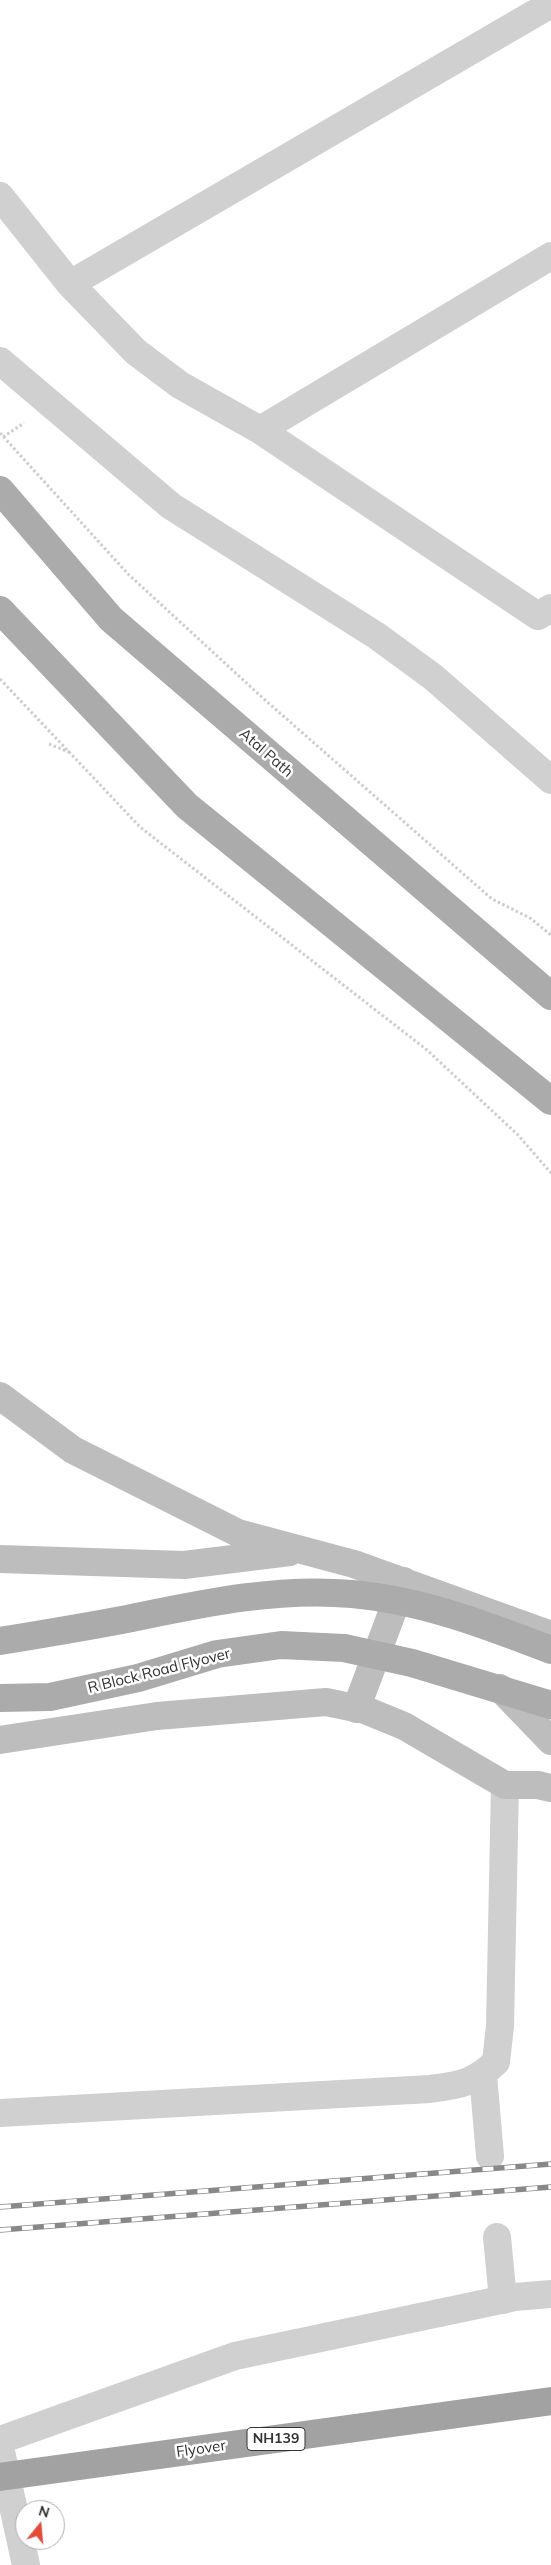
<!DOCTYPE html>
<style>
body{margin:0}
#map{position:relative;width:551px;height:2565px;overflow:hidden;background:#fff;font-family:Mulish,sans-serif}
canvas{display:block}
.north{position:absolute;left:15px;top:2500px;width:50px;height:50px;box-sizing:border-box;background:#fff;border:1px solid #adadad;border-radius:50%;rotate:17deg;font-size:14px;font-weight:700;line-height:20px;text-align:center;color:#333}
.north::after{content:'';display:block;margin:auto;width:18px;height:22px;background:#e54b39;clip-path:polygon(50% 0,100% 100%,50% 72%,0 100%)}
</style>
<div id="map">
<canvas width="551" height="2565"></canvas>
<div class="north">N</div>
</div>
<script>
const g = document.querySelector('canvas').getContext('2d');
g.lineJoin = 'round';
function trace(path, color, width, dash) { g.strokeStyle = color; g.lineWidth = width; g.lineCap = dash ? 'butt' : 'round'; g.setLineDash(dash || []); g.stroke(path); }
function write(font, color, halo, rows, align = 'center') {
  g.font = font + ' Mulish,sans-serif'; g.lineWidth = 5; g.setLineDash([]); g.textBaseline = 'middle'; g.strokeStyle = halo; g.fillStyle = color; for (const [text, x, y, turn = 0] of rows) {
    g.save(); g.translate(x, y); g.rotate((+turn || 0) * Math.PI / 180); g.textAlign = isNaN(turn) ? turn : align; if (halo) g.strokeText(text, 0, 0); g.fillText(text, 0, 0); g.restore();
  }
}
trace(new Path2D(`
 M0 433 128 574 265 700 492 899 530 918 551 935
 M3 437 24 423
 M0 679 140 827 427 1050 518 1135 551 1173
 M49 744 69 752`), '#cdcdcd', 3, [2.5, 2.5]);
trace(new Path2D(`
 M0 196 70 284 136 352 180 385 260 430 538 616 551 608
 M70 284 551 4
 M0 361 171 506 377 636 433 677 551 780
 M260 430 551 256
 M483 2075 490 2156
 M0 2113 430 2089C459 2085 473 2084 496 2062L500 2026 505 1785
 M497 2237 503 2300
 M0 2447 26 2565`), '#d0d0d0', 28);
trace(new Path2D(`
 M0 2440 235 2356 515 2297 551 2294`), '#d0d0d0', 28);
trace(new Path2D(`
 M0 1396 73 1450 238 1533 354 1564 551 1635
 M0 1559 184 1565 290 1552
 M500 1688 551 1741
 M356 1709 404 1581
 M0 1740 157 1716 326 1702 365 1710 404 1726 505 1785H538L551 1788`), '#bdbdbd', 28);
trace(new Path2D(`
 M0 490 111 619 551 996
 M0 610 187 806 551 1101
 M0 1641C43 1634 85 1627 127 1619 200 1604 276 1587 352 1594 421 1600 486 1625 551 1650
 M0 1698 50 1697 138 1678 217 1654 281 1645 344 1648 412 1663 551 1705`), '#ababab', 28);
trace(new Path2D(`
 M0 2477 551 2401`), '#a2a2a2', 28);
const rail = new Path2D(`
 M0 2207 551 2164
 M0 2230 551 2187`);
trace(rail, '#888', 5.5);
trace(rail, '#fff', 4, [11]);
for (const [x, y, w] of [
 [276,2439,58]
]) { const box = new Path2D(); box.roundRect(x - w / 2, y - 11.5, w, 23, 4); g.fillStyle = '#fff'; g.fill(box); trace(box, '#333', 1); }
write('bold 14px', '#333', null, [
 ["NH139",276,2439]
]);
write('15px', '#333', '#fff', [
 ["Atal Path",266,753,41],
 ["R Block Road Flyover",159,1671,-14],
 ["Flyover",201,2449,-8]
]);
</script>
